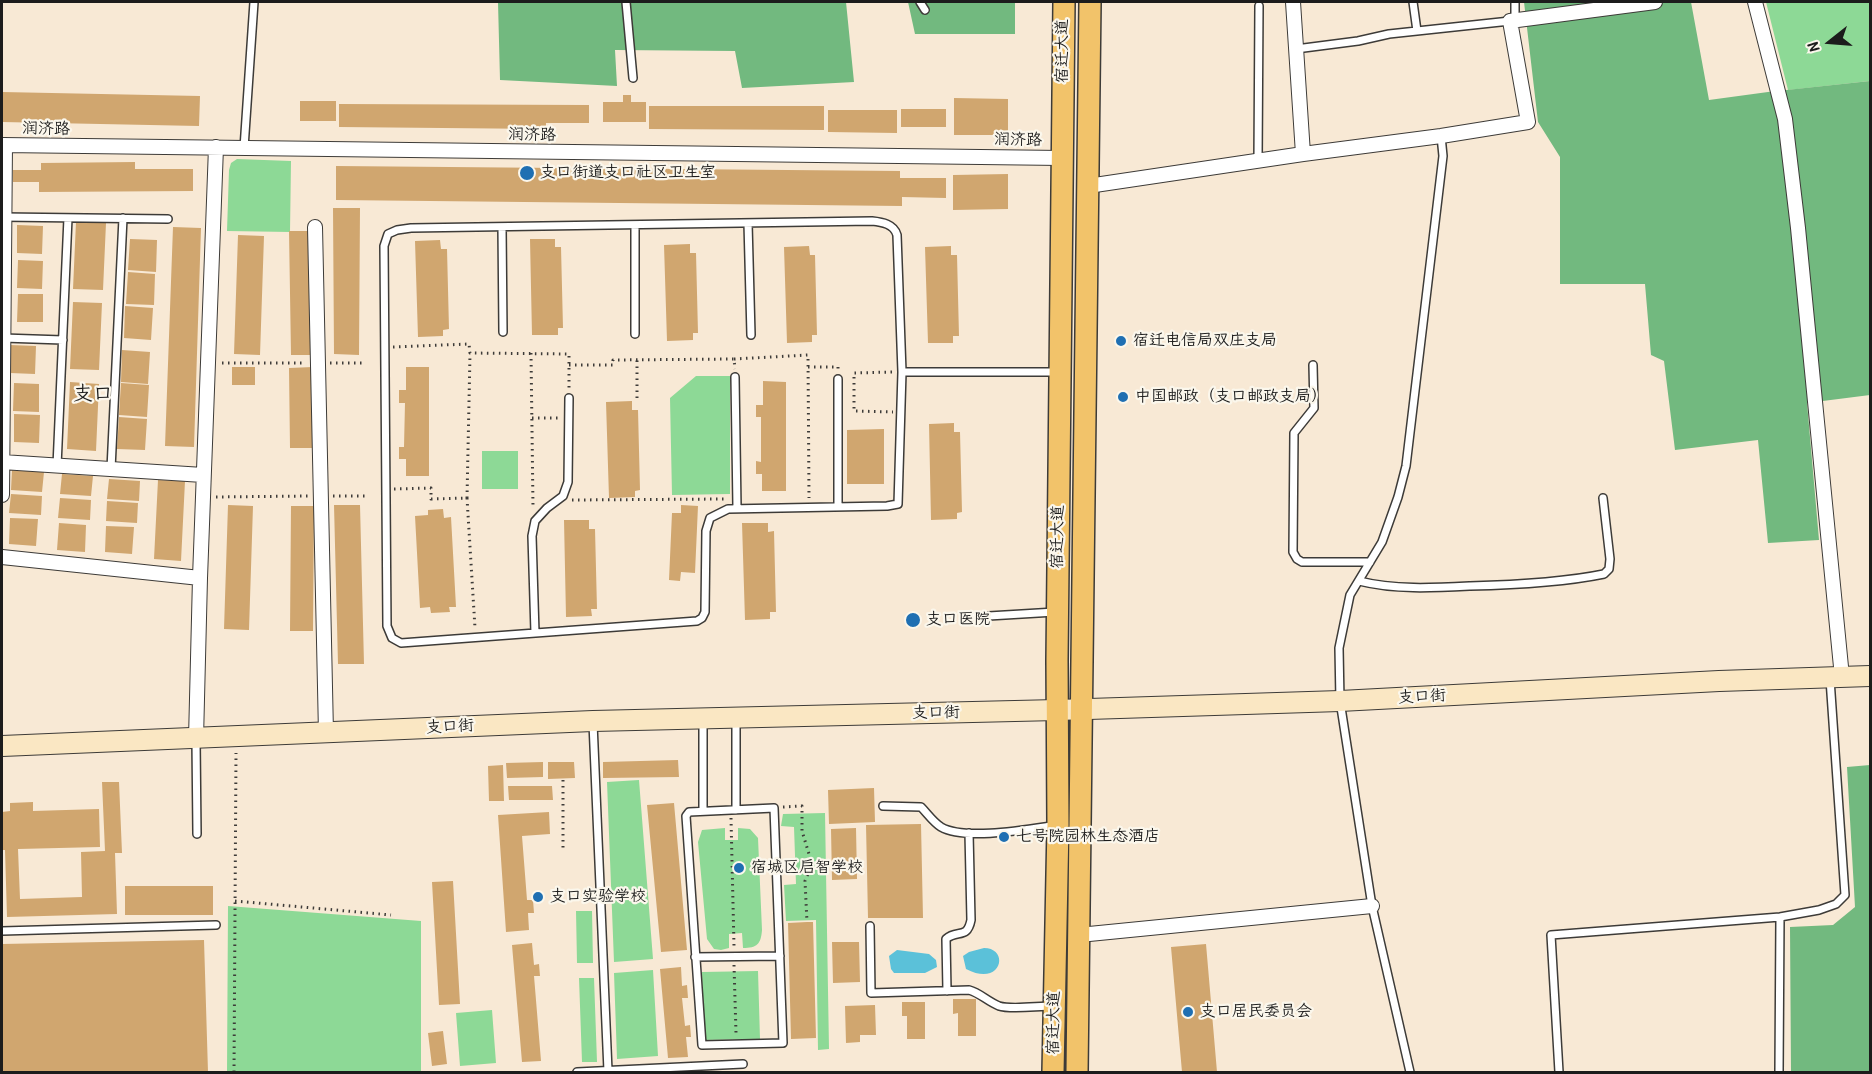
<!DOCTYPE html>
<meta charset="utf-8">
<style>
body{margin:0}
#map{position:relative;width:1872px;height:1074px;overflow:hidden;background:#f8e9d5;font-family:"Patrick Hand",sans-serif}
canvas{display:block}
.frame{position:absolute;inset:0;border:3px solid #1c1c1c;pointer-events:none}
.north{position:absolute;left:1800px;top:12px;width:60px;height:60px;-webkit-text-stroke:4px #fbf7ec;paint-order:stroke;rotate:253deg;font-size:16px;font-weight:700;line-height:24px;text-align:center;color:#1c1c1c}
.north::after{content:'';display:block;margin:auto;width:21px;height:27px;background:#1c1c1c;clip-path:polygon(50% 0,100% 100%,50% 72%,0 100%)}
</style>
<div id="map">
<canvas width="1872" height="1074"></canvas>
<div class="frame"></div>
<div class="north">N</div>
</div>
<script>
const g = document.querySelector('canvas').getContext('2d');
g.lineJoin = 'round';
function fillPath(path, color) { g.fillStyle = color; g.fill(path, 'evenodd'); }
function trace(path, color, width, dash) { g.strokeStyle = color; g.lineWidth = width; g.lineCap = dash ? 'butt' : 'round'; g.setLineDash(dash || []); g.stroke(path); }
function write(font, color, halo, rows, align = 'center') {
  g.font = font + ' "Patrick Hand","LXGW WenKai TC",sans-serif'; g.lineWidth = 4.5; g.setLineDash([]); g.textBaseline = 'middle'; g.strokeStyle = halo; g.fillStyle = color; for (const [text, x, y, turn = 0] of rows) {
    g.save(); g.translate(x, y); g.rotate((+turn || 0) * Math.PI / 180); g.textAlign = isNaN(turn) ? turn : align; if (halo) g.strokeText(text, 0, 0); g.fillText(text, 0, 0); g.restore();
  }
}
fillPath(new Path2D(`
 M1766 2H1870V81L1788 90Z
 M237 159 291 161 290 232 227 231 229 170 231 163Z
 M696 376H730V494L672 495 670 398Z
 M482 451H518V489H482Z
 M639 780 653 959 614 962 607 782Z
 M825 813 829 1049 818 1050 816 920 786 921 784 885 796 884 794 827 781 826 783 814Z
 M725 828V840H738V828L750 829 758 838 762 930C761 944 757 948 743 948L742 933 729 934V948L721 950 714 949 707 939 698 842 702 830Z
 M228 906 421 921V1072H227Z
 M576 911H592L593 963H577Z
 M653 970 658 1056 617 1059 614 973Z
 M758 971 760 1039 703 1040 702 972Z
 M579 978H594L597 1062H582Z
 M492 1010 496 1063 460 1066 456 1013Z`), '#8dd996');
fillPath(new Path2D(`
 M498 2H846L854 82 742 88 735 51 615 50 617 86 500 80Z
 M908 2H1015V34H915Z
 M1524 2H1691L1709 100 1768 92 1870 81V395L1807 403 1819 540 1768 543 1758 440 1675 450 1664 361 1651 355 1645 284H1560V157L1538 122Z
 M1870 765V1071L1791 1072 1790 927 1833 925 1855 907 1847 767Z`), '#72b97f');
fillPath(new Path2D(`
 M984 948C1010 948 1002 988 966 969L963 956 969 952Z
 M897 950 929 954 936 960 937 967 925 973H894L891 969 889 956Z`), '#5bc1d9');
fillPath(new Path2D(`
 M2 92 200 96 199 126 2 122Z
 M623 95H631V102H646V122H603V102H623Z
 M954 98 1008 99V135H954Z
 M300 101H336V121H300Z
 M339 104 589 105V123H546V129L339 127Z
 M649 106H824V130L649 129Z
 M901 109H946V127H901Z
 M828 110H897V133L828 132Z
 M135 162V169H193V191L39 192V182H13V170H41V163Z
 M336 166 900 171V178H946V198L902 197V206L336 200Z
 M1008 174V209L953 210V175Z
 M333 208H360L359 355 334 354Z
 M76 222 106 223 103 290 73 289Z
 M17 225 43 226 42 254 17 253Z
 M173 227 201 228 194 447 165 446Z
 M289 231H310L312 355H291Z
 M238 235 264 236 260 355 234 354Z
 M130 239 157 240 156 272 128 270Z
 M530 239H555V247H561L563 328H558V335H532Z
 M440 240 441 249H447L449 329 443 330V336L418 337 415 241Z
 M690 244V253H696L698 333H693V340L667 341 664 245Z
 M809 246 810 255H815L817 335H812V342L787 343 784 247Z
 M951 246V255H957L959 336H953V343H928L925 247Z
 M18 260 43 261 42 289 17 288Z
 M128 272 155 274 154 305 126 304Z
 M18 294H43V322H17Z
 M73 302 102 303 99 370 70 369Z
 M125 306 153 308 151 340 124 338Z
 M10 345 36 346 35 374 10 373Z
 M122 350 150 352 148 384 121 382Z
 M232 367H255V385H232Z
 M313 367 314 448H290L289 368Z
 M406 367H429V476H406V459H399V447H404L405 403H399V390H406Z
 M763 381 786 382V491H762V474H756V461L761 462V417H756V405H763Z
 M70 382 99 384 96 451 67 449Z
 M14 383 39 384V412L13 411Z
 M121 383 149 385 147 417 119 415Z
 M632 401V410H638L640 490 635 491V497L609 498 606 402Z
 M14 414 40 415 39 443 14 442Z
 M119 417 147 419 145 450 117 449Z
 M954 423V432H960L962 512 957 513V519L931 520 929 424Z
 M884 429V484H847V430Z
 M12 470 44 472 42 492 11 490Z
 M62 474 93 476 91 496 60 494Z
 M109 479 140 481 139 501 107 499Z
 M158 480 185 481 181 561 154 559Z
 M11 494 42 496 41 515 9 513Z
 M60 498 91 500 90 520 58 518Z
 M107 501 138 503 137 523 106 521Z
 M228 505 253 506 249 630 224 629Z
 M334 505H360L364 664H338Z
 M681 505 698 506 695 573 681 572 680 581 669 580 672 513H681Z
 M291 506H314L313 631H290Z
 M443 509 444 518 451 517 456 607H449L450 612 431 613 430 607 420 608 415 516 428 515V510Z
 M10 518 38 519 36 546 9 544Z
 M564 520H589V529H595L597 609H591L592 616 566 617Z
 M59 523 86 525 85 552 57 550Z
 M742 523H768V532L774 531 776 612H770V619L745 620Z
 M106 526 134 527 132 554 105 552Z
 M678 760 679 777 603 778V762Z
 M543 762V777L507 778 506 763Z
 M548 762H574L575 778 548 779Z
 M503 765 504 801H489L488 766Z
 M102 782H119L122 853H115L117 914 7 917 5 850H2V812L10 811V803L33 802V811L99 809 100 847 18 849 20 899 82 897 81 852 105 851Z
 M508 786H552L553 800H509Z
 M874 788 875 822 829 824 828 790Z
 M674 803 687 950 661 952 647 805Z
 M549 812 550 834 522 836 527 900H533L534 913H528L529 930 506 932 498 815Z
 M921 824 923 918H868L866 825Z
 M856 828 857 879 832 880 831 829Z
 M453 881 460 1004 439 1005 432 882Z
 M125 886H213V915H125Z
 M807 922H813L816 1038 791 1039 788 923Z
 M204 940 208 1072H2V944Z
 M832 942H859L860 982 833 983Z
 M532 943 534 965 539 964 540 976H534L541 1061 522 1062 512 945Z
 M1206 944 1217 1072H1182L1171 947Z
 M681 967 682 986 687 985 688 998H682L685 1026 690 1025 691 1037H686L688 1057 668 1058 660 969Z
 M953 999H976V1036H958V1013L953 1014Z
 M902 1002H925V1039H907V1016H902Z
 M875 1005 876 1035H860V1042L846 1043 845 1006Z
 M443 1031 447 1064 432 1066 428 1033Z`), '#d0a66f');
const lane = new Path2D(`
 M626 2 633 78
 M920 2 925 10
 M1413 2 1417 31
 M1515 21V2
 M1296 49 1358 41 1389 34 1510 21
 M244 148 254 2
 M1258 161 1259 6
 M2 217 168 219
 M872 221C882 222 894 224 897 235L902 372 898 504 887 506 728 509 710 518 706 531 705 612 702 618 697 621 401 643 392 638 387 626 384 246 388 234 397 230 411 228Z
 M748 223 751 335
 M502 227 503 332
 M635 334V225
 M3 338 63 340
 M1313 365 1314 408 1294 433 1293 552 1297 559 1302 562H1370
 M902 372H1058
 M735 377 737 508
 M838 379V507
 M57 466 68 218
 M111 469 123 218
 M1359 581C1395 590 1432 588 1470 586 1514 585 1560 583 1604 574L1609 569 1610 559 1603 498
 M972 617 1055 612
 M535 633 532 536 535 521 547 508 563 496 568 482 569 398
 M736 720V810
 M593 723 608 1071
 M196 741 197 834
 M883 806 921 807C927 813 933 822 941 827 965 841 1029 829 1057 825
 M774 808 783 1043 702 1045 686 816 689 812Z
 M703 811V721
 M870 926 871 993 969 990C980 993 987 1001 999 1006 1011 1010 1037 1006 1052 1006
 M2 931 216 925
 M695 957 780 956
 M947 991 946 939C957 929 967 940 971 920L969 833
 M577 1072 743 1064
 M1410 1072 1372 906 1340 701 1339 648 1350 595 1382 542 1398 497 1406 466 1443 156 1441 136
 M1559 1072 1551 935 1780 917 1819 910 1836 904 1845 895 1830 679
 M1779 1072 1780 917`);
const street = new Path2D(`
 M1293 2 1303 154
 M1755 2 1785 119 1798 228 1842 677
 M2 145 1062 158
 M1088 186 1303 154 1441 136 1528 122 1510 21 1655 2
 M315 227 326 733
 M2 462 203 475
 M2 495 5 145
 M2 557 200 578
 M196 739 200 578 216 147
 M1079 935 1372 906`);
const secondary = new Path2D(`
 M2 746 593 721 1057 710 1340 701 1719 681 1870 676`);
const primary = new Path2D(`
 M1053 1072 1058 825 1057 660 1064 2
 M1077 1072 1090 2`);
trace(lane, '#3d3b38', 10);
trace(street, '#3d3b38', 16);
trace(secondary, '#3d3b38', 22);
trace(primary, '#3d3b38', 24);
trace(new Path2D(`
 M393 347 469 344 470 353 569 354V390
 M531 353 533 507
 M734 359 808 355 809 498
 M222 363H305
 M330 363H364
 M569 365H613V360L734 359 735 369
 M808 367H838V371
 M892 372 854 373V411L893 412
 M637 398V359
 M532 418H560
 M394 489 431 488V499L467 498 470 354
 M333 496H366
 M216 497 309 496
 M467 498 475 628
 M572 500 724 499
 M563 780V852
 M783 807 802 806V831L812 864 805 881 807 922
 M731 818 734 946
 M235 901 391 915
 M734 965 736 1033
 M234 1072 236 753`), '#3d3b38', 3, [1.5, 4.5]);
trace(lane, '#fff', 7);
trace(street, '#fff', 14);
trace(secondary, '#fae7c3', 20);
trace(primary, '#f2c36a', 21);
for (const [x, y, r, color] of [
 [527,173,8,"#1f6fb2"],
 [1121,341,6,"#1f6fb2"],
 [1123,397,6,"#1f6fb2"],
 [913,620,8,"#1f6fb2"],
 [1004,837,6,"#1f6fb2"],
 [739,868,6,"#1f6fb2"],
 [538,897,6,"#1f6fb2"],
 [1188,1012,6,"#1f6fb2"]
]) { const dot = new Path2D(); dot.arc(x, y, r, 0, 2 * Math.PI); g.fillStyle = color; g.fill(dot); trace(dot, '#fbf7ec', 2); }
write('16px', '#1c1c1c', '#fbf7ec', [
 ["宿迁大道",1063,51,-90],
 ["润济路",46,129,1],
 ["润济路",532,135,1],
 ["润济路",1018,140,1],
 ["宿迁大道",1058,537,-89],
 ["支口街",1422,697,-3],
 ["支口街",936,713,-1],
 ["支口街",450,727,-3],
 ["宿迁大道",1054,1023,-89]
]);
write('16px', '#1c1c1c', '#fbf7ec', [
 ["支口街道支口社区卫生室",540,173],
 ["宿迁电信局双庄支局",1133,341],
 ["中国邮政（支口邮政支局）",1135,397],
 ["支口医院",926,620],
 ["七号院园林生态酒店",1016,837],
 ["宿城区启智学校",751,868],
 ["支口实验学校",550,897],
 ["支口居民委员会",1200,1012]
], 'left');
write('20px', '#1c1c1c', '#fbf7ec', [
 ["支口",93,395]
]);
</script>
